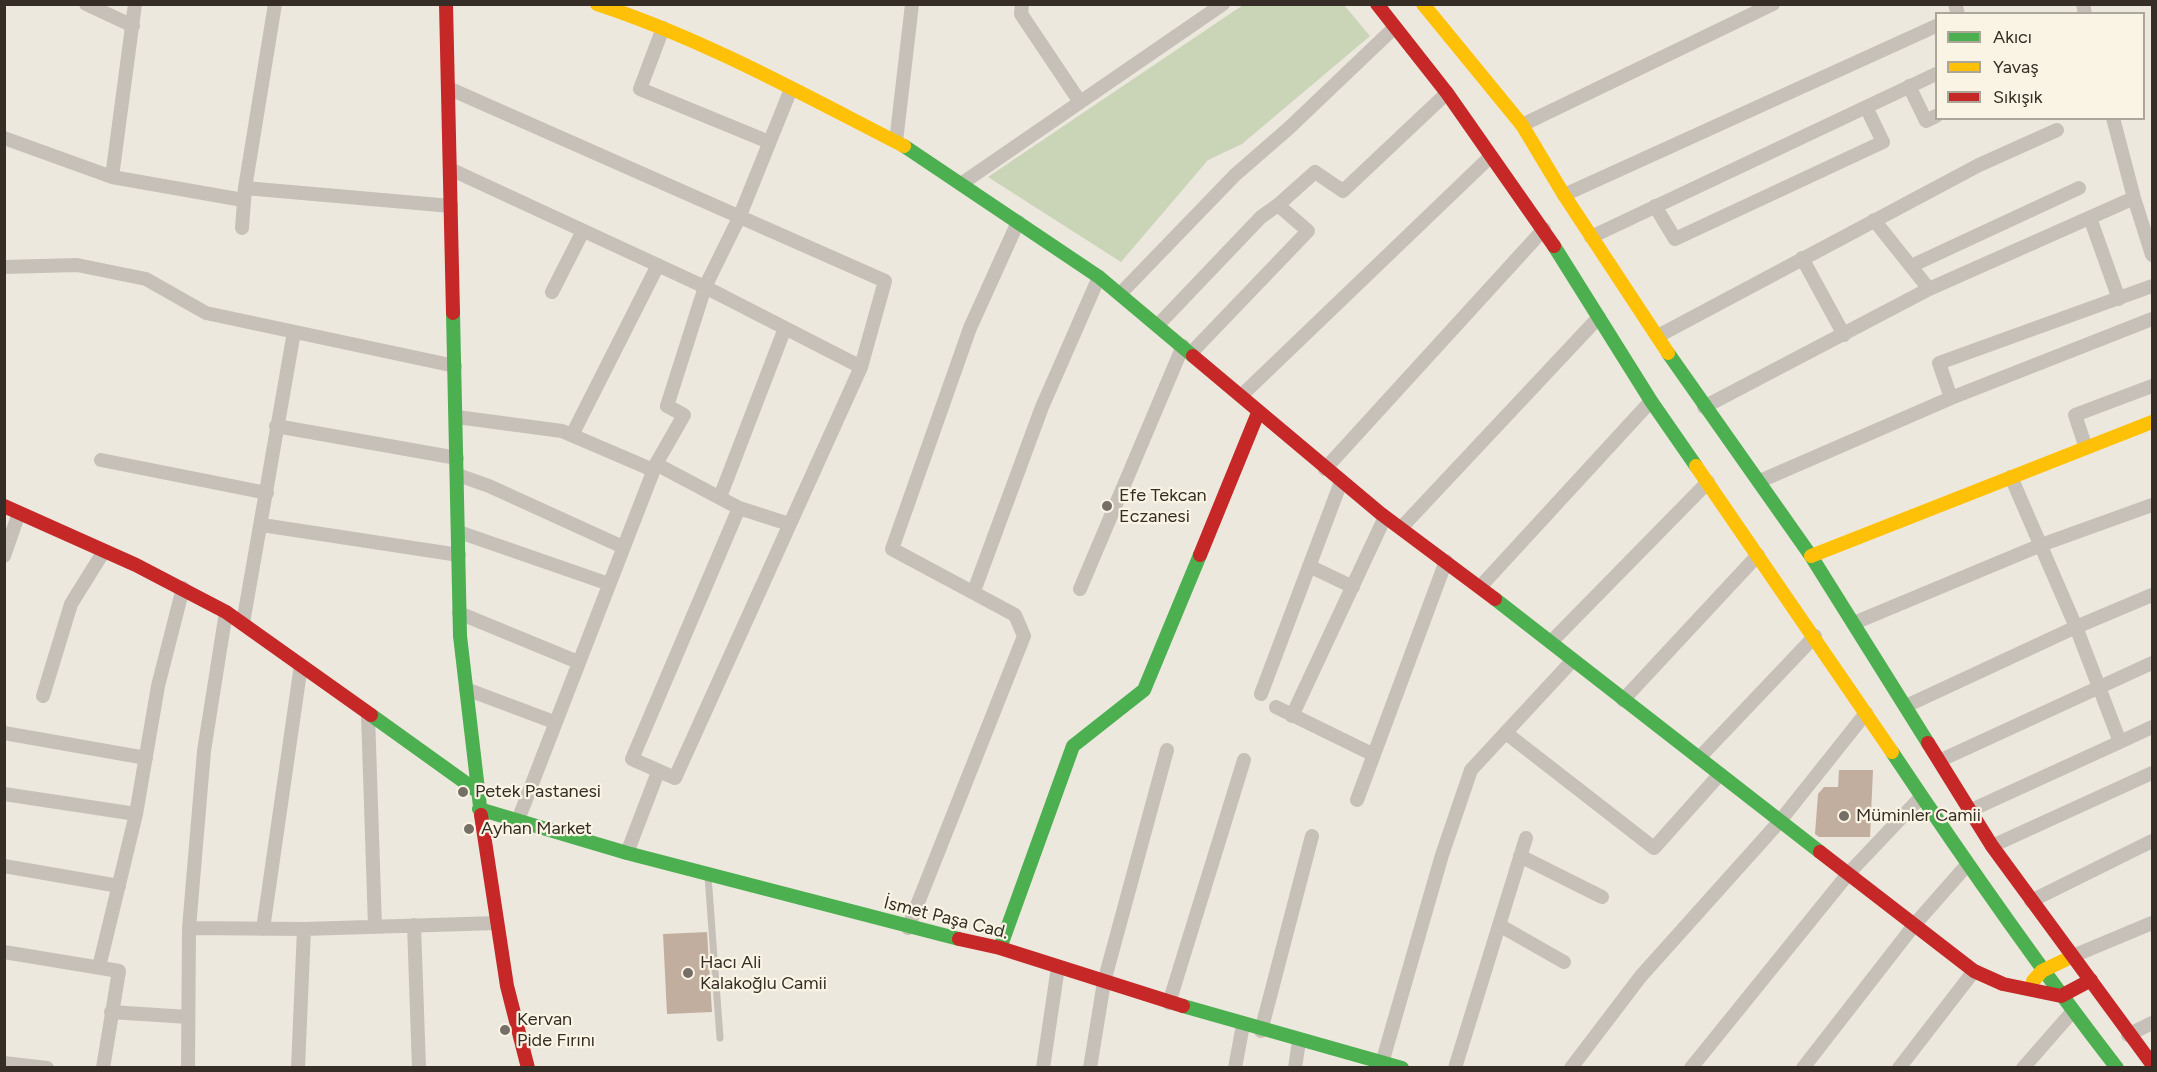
<!DOCTYPE html>
<meta charset="utf-8">
<style>
body{margin:0}
#map{position:relative;width:2157px;height:1072px;overflow:hidden;background:#ede8de;font-family:Figtree,sans-serif}
canvas{display:block}
.frame{position:absolute;inset:0;border:6px solid #362e26;pointer-events:none}
.legend{position:absolute;left:1935px;top:12px;width:210px;height:108px;box-sizing:border-box;background:#faf4e5;border:2px solid #aca599;margin:0;padding:8px 10px;list-style:none;font-size:18px;color:#362e26}
.legend li{display:flex;align-items:center;gap:12px;height:30px}
.legend b{width:30px;border:2px solid #aca599}
</style>
<div id="map">
<canvas width="2157" height="1072"></canvas>
<div class="frame"></div>
<ul class="legend">
<li><b style="height:8px;background:#4caf50"></b>Akıcı</li>
<li><b style="height:8px;background:#ffc107"></b>Yavaş</li>
<li><b style="height:8px;background:#c62828"></b>Sıkışık</li>
</ul>
</div>
<script>
const g = document.querySelector('canvas').getContext('2d');
g.lineJoin = 'round';
function fillPath(path, color) { g.fillStyle = color; g.fill(path, 'evenodd'); }
function trace(path, color, width, dash) { g.strokeStyle = color; g.lineWidth = width; g.lineCap = dash ? 'butt' : 'round'; g.setLineDash(dash || []); g.stroke(path); }
function write(font, color, halo, rows, align = 'center') {
  g.font = font + ' Figtree,sans-serif'; g.lineWidth = 4.5; g.setLineDash([]); g.textBaseline = 'middle'; g.strokeStyle = halo; g.fillStyle = color; for (const [text, x, y, turn = 0] of rows) {
    g.save(); g.translate(x, y); g.rotate((+turn || 0) * Math.PI / 180); g.textAlign = isNaN(turn) ? turn : align; if (halo) g.strokeText(text, 0, 0); g.fillText(text, 0, 0); g.restore();
  }
}
fillPath(new Path2D(`
 M1243 5H1344L1370 36 1242 144 1208 160 1121 262 988 177Z`), '#cad4b7');
fillPath(new Path2D(`
 M1839 770H1873L1870 837H1819L1815 834 1818 794 1824 787H1838Z
 M707 932 712 1012 667 1014 663 934Z`), '#c2ae9f');
trace(new Path2D(`
 M708 876 720 1038`), '#c6c0b8', 7);
trace(new Path2D(`
 M86 4 133 26
 M1022 4 1021 14 1080 102
 M1955 4 1958 14
 M2083 4 2085 14
 M663 28 640 89 769 142
 M1909 86 1926 121 1936 116
 M448 88 885 281 861 367 675 778 632 759 739 508
 M2113 118 2134 198 2152 255
 M1522 125 1773 4
 M4 138 112 177 243 200
 M896 142 912 4
 M450 169 705 287 861 367
 M112 177 135 4
 M961 184 1223 4
 M245 188 451 206
 M1564 195 1936 26
 M1655 206 1675 239 1883 142 1866 107
 M2090 218 2119 299
 M1874 220 1929 289
 M242 228 245 188 275 4
 M1591 237 1936 74
 M1802 258 1844 335
 M1911 266 2079 188
 M4 267 77 265 146 279 206 313 455 366
 M552 292 583 231
 M1120 294 1235 175 1289 128 1395 27
 M1158 325 1261 217 1278 205
 M1658 336 1979 165 2057 130
 M1191 353 1308 231 1278 205 1315 172 1343 191 1447 93
 M1242 395 1490 157
 M1951 398 1939 363 2152 286
 M1704 407 1929 289 2134 198
 M457 417 562 431 653 470
 M276 426 457 458
 M572 435 658 265
 M2086 448 2075 415 2152 386
 M101 460 267 493
 M656 464 739 508 789 524
 M1325 469 1544 229
 M458 475 489 486 623 547
 M1760 481 1951 398 2152 319
 M720 497 785 328
 M262 525 459 555
 M1401 528 1599 317
 M459 532 609 584
 M4 556 19 513
 M1309 566 1353 587
 M1480 587 1651 401
 M1080 589 1183 346
 M974 591 1042 407 1099 277
 M459 613 578 662
 M243 623 294 332
 M1854 623 2041 545 2152 505
 M1551 642 1708 482
 M466 689 554 722
 M1261 694 1341 482
 M43 696 71 604 104 551
 M1623 700 1758 555
 M1906 706 2076 627 2152 595
 M1276 707 1374 755
 M368 714 375 926
 M1292 716 1385 517
 M4 733 146 758
 M1506 733 1654 848 1720 774
 M2120 742 2152 727
 M1699 758 1815 636
 M1941 760 2152 663
 M4 794 136 814
 M1357 800 1446 561
 M1969 811 2120 742 2076 627 2011 477
 M518 820 656 464 684 415 667 406 705 287 739 218 791 89
 M1992 846 2152 773
 M627 853 658 772
 M1520 856 1602 897
 M4 866 119 886
 M2031 901 2152 841
 M414 925 419 1068
 M1499 925 1564 962
 M189 928 304 929 497 923
 M908 928 1024 636 1015 615 892 549 970 328 1018 222
 M263 929 301 665
 M4 952 119 971 103 1068
 M2073 956 2152 923
 M99 967 136 814 158 686 183 588
 M1169 1003 1244 760
 M111 1012 188 1017
 M1261 1031 1312 836
 M2128 1035 2152 1023
 M4 1063 47 1068
 M1382 1063 1442 855 1471 770 1573 660
 M188 1068 189 928 204 751 226 612
 M298 1068 304 929
 M1043 1068 1058 967
 M1090 1068 1104 982 1167 750
 M1235 1068 1243 1025
 M1295 1068 1299 1041
 M1455 1068 1526 838
 M1571 1068 1641 976 1780 821 1866 713
 M1691 1068 1848 874 1921 797
 M1803 1068 1915 924 1967 865
 M1899 1068 1974 971
 M2023 1068 2073 1011`), '#c6c0b8', 14);
trace(new Path2D(`
 M904 146 1099 277 1193 356
 M1554 246 1651 401 1696 466
 M453 313 460 636 481 815
 M1668 353 1811 556 1928 743
 M1495 599 1820 852
 M371 715 477 791
 M1892 752C1964 860 2038 966 2117 1068
 M479 809 627 853 959 939
 M1000 948 1073 746 1144 690 1200 555
 M1183 1006 1402 1068`), '#4caf50', 14);
trace(new Path2D(`
 M597 4C704 39 804 95 904 146
 M1423 4 1522 125 1564 195 1668 353
 M1696 466 1892 752
 M1811 556 2152 422
 M2033 981 2042 971 2073 956`), '#ffc107', 14);
trace(new Path2D(`
 M446 4 453 313
 M1377 4 1447 93 1554 246
 M1193 356 1380 513 1495 599
 M4 506 136 565 226 612 371 715
 M1200 555 1258 413
 M1928 743 1992 846 2152 1064
 M481 815 507 986 528 1068
 M1820 852 1974 971 2003 984 2061 996 2091 980
 M959 939 1000 948 1183 1006`), '#c62828', 14);
for (const [x, y, r, color] of [
 [1107,506,6,"#766f66"],
 [463,792,6,"#766f66"],
 [1844,816,6,"#766f66"],
 [469,829,6,"#766f66"],
 [688,973,6,"#766f66"],
 [505,1030,6,"#766f66"]
]) { const dot = new Path2D(); dot.arc(x, y, r, 0, 2 * Math.PI); g.fillStyle = color; g.fill(dot); trace(dot, '#faf4e5', 2); }
write('18px', '#362e26', '#faf4e5', [
 ["Efe Tekcan",1119,496],
 ["Eczanesi",1119,517],
 ["Petek Pastanesi",475,792],
 ["Müminler Camii",1856,816],
 ["Ayhan Market",481,829],
 ["Hacı Ali",700,963],
 ["Kalakoğlu Camii",700,984],
 ["Kervan",517,1020],
 ["Pide Fırını",517,1041]
], 'left');
write('18px', '#362e26', '#faf4e5', [
 ["İsmet Paşa Cad.",946,918,14]
]);
</script>
